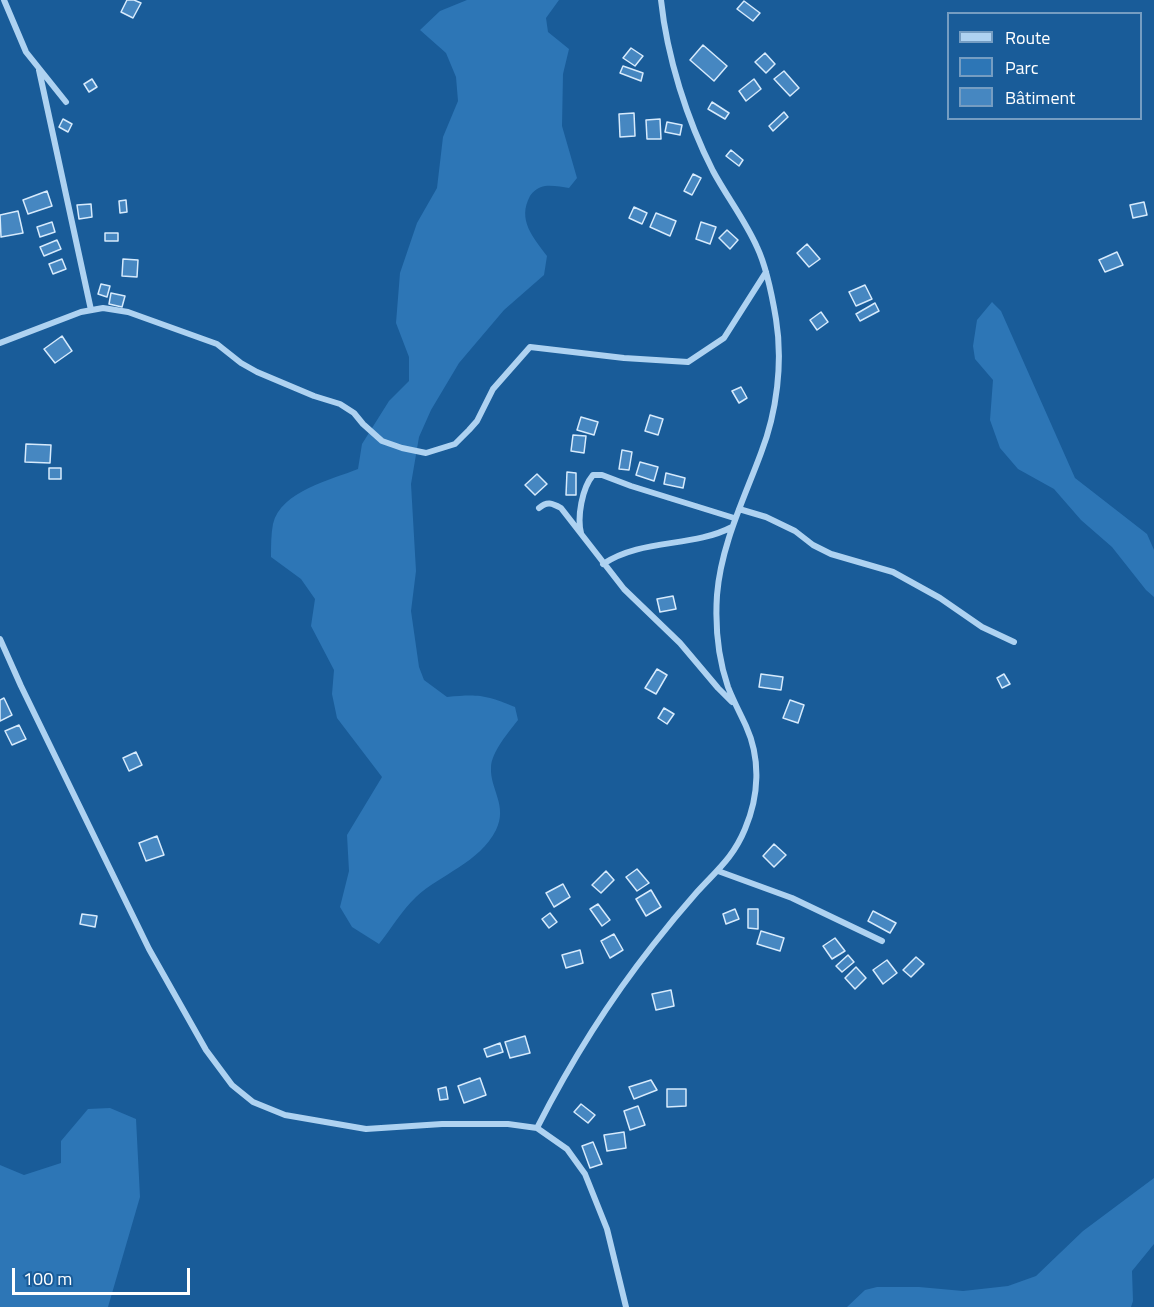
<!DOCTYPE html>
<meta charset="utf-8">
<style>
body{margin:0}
#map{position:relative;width:1154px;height:1307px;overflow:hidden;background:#195c99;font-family:"Titillium Web",sans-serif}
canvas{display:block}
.legend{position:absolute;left:947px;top:12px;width:195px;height:108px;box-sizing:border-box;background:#195c99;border:2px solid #759dc2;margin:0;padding:8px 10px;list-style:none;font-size:18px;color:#fff}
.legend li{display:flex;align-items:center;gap:12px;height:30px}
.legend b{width:30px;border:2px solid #759dc2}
.scale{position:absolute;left:12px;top:1268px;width:178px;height:27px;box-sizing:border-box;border:3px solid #fff;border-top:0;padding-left:8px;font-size:18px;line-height:21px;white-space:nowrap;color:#fff;-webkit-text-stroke:4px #195c99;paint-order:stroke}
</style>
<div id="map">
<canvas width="1154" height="1307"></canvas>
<ul class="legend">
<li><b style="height:8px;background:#aed2f1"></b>Route</li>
<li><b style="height:16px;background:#2d76b6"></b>Parc</li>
<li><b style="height:16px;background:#4687c1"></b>Bâtiment</li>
</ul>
<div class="scale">100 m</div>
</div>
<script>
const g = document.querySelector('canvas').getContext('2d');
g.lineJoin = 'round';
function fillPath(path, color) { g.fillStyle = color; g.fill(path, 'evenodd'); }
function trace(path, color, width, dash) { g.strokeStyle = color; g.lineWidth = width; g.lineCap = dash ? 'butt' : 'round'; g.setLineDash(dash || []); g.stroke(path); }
fillPath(new Path2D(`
 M467 0H559L546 18 548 32 569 49 563 74 562 126 577 178 569 188C562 187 553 185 545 186 539 187 533 191 530 196 517 220 533 237 547 256L544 275 504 310 459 363 431 410 419 437 411 484 416 571 411 611 419 667 424 680 447 697C479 694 485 695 515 707L518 720C509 732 491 752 491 768 490 789 508 806 496 830 479 863 441 874 416 897 402 910 391 929 379 944L352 927 340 907 349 871 347 835 382 777 337 718 332 694 334 670 311 626 315 599 301 579 271 557C271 546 271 534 273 524 281 491 331 480 358 469L362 444 389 401 409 381V357L396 323 400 273 417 223 437 188 443 137 458 101 456 77 446 53 420 30 440 11Z
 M992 302 1001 311 1075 478 1147 534 1154 550V597L1146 590 1112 547 1081 520 1054 489 1018 469 1000 448 990 420 993 380 975 359 973 346 977 320Z
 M110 1108 136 1119 140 1197 108 1307H0V1165L24 1175 61 1163V1141L88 1109Z
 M1154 1178V1244L1132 1271 1133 1301 1131 1307H847L865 1290 877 1287H919L963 1291 1008 1286 1036 1276 1083 1231Z`), '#2d76b6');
const building = new Path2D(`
 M127 0H134L141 3 133 18 121 12Z
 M744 1 760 13 753 21 737 9Z
 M703 45 727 66 714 81 690 60Z
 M631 48 643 56 635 66 623 58Z
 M765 53 775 64 766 73 755 62Z
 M623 66 643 73 641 81 620 73Z
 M784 71 799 88 790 96 774 79Z
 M92 79 97 87 89 92 84 84Z
 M754 79 761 89 746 101 739 91Z
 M712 102 729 113 725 119 708 109Z
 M784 112 788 117 773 131 769 126Z
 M634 113 635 136 620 137 619 114Z
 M63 119 72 124 68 132 59 127Z
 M660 119 661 139H647L646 120Z
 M667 122 682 125 680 135 665 132Z
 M731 150 743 160 739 166 726 156Z
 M693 174 701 178 692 195 684 191Z
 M47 191 52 206 28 214 23 200Z
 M126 200 127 212 120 213 119 201Z
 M1144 202 1147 215 1133 218 1130 205Z
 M91 204 92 217 79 219 77 205Z
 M634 207 647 213 642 224 629 218Z
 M18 211 23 233 1 237 0 215Z
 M656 213 676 221 670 236 650 227Z
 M52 222 55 232 40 237 37 227Z
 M701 222 716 227 710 244 696 239Z
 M727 230 738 240 730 249 719 238Z
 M105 233H118V241H105Z
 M57 240 61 249 44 256 40 247Z
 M807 244 820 259 809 267 797 253Z
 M1117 252 1123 265 1105 272 1099 260Z
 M62 259 66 269 53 274 49 264Z
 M123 259 138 260 137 277 122 276Z
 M101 284 110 286 107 297 98 294Z
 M865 285 872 299 856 306 849 292Z
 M111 293 125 296 122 307 109 304Z
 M875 303 879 311 860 321 856 314Z
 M821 312 828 322 817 330 810 320Z
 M62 336 72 351 55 363 44 349Z
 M741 387 747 398 739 403 732 391Z
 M650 415 663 419 658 435 645 431Z
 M581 417 598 422 594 435 577 430Z
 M573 435 586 436 584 453 571 451Z
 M26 444 51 445 50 463 25 462Z
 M622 450 632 452 629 470 619 469Z
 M640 462 658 467 654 481 636 475Z
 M49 468H61V479H49Z
 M567 472 576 473V495H566Z
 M666 473 685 478 683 488 664 484Z
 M537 474 547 484 535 495 525 485Z
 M673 596 676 609 660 612 657 599Z
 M657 669 667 675 656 694 645 688Z
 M761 674 783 677 781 690 759 687Z
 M1004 674 1010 684 1002 688 997 678Z
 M4 698 12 715 0 721V700Z
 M790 700 804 705 798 723 783 718Z
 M664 708 674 714 667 724 658 718Z
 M19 725 26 739 12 745 5 731Z
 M136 752 142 765 129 771 123 758Z
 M157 836 164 855 146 861 139 843Z
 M774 844 786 855 774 867 763 856Z
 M637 869 649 883 637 891 626 877Z
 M606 871 614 880 601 893 592 885Z
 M563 884 570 897 554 907 546 893Z
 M651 890 661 907 646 916 636 899Z
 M598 904 610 920 602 926 590 909Z
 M735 909 739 919 726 924 723 914Z
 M748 909H758V929L748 928Z
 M873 911 896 923 890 933 868 921Z
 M550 913 557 922 549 928 542 919Z
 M82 914 97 916 95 927 80 924Z
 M761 931 784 938 780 951 757 944Z
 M614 934 623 950 610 958 601 941Z
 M835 938 845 951 832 959 823 946Z
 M580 950 583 963 566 968 562 955Z
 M848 955 854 962 842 972 836 966Z
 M916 957 924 964 911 977 903 970Z
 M887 960 897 973 883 984 873 970Z
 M856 967 866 978 855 989 845 978Z
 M671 990 674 1006 656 1010 652 994Z
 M525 1036 530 1053 510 1058 505 1042Z
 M500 1043 503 1052 487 1057 484 1049Z
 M480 1078 486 1095 464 1103 458 1086Z
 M651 1080 657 1090 634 1099 629 1087Z
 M446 1087 448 1099 440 1100 438 1089Z
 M667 1089H686V1106L667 1107Z
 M581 1104 595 1115 588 1123 574 1112Z
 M638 1106 645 1125 630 1130 624 1111Z
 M624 1132 626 1148 607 1151 604 1135Z
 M593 1142 602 1164 590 1168 582 1146Z`);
fillPath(building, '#4687c1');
trace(building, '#d6eafc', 1.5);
trace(new Path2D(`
 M4 0 26 52 66 102
 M39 70 91 310
 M0 343 81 312 103 308 128 312 217 344 241 363 257 372 314 396 340 404 354 413 363 424 382 441 402 448 426 453 455 444 469 430 477 421 493 389 530 347 624 358 688 362 724 338 766 272
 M539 508C547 501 552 503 561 508L624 589 680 643 718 688 732 702
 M739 509 766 517 795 531 813 545 831 554 893 572 940 598 982 627 1014 642
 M581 533C577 517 582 488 593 475H602L631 486 734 518
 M603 564C642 538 692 548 732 527
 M0 639 21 686 149 949 206 1050 232 1085 253 1102 285 1115 366 1129 442 1124H508L537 1128 567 1149 585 1174 607 1229 626 1307
 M718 871 792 898 882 941
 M537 1128C570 1063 608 1002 653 945 667 927 682 909 697 892 717 870 733 858 745 829 759 796 761 759 746 726 740 713 733 700 728 687 718 658 715 626 717 595 721 545 744 499 761 453 777 412 783 362 776 319 772 295 767 268 757 247 745 220 727 197 713 171 687 120 667 57 661 0`), '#aed2f1', 6);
</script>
